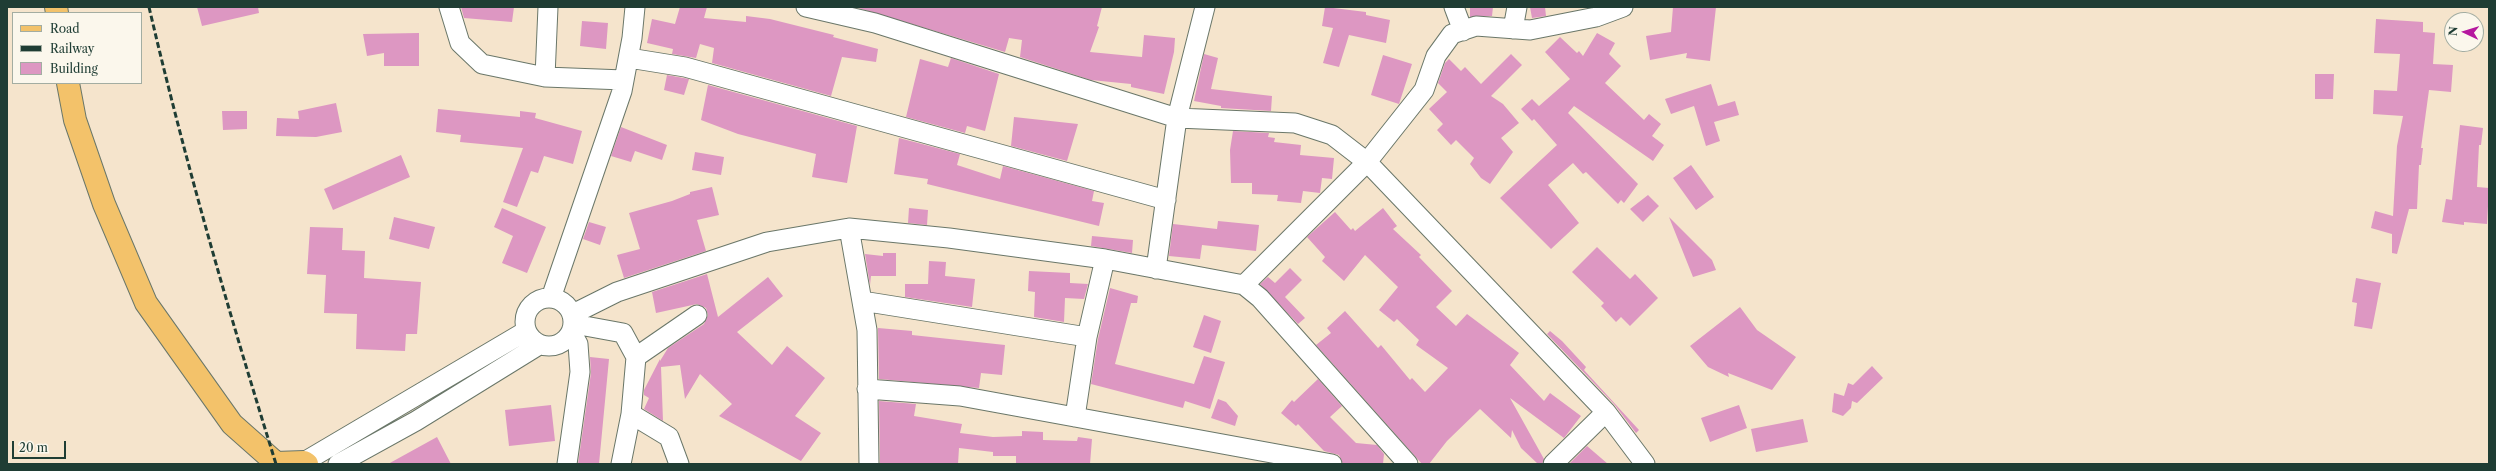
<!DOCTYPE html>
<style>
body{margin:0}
#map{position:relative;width:2496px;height:471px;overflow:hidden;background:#f5e4cc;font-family:"Libre Caslon Text",serif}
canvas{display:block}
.frame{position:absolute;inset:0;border:8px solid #1f3d34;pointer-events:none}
.legend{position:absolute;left:12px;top:12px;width:130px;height:72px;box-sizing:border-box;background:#fbf7ec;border:1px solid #a3ada2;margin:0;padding:5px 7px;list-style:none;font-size:12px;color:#1f3d34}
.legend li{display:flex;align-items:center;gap:8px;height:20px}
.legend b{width:20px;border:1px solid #a3ada2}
.north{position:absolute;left:2444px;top:12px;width:40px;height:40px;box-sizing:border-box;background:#fbf7ec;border:1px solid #a3ada2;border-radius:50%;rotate:274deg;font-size:11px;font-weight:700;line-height:16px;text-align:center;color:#1f3d34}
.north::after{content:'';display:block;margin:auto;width:14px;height:18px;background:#b5179e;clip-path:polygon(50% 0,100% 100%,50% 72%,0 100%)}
.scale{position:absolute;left:12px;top:441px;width:54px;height:18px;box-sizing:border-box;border:2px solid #1f3d34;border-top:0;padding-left:5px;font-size:12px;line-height:14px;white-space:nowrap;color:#1f3d34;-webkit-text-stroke:3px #fbf7ec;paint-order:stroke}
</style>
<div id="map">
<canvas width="2496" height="471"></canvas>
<div class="frame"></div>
<ul class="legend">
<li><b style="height:5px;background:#f3c26a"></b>Road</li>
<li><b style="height:5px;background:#1f3d34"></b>Railway</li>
<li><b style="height:11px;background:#dd97c2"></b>Building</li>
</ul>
<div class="north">N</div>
<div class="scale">20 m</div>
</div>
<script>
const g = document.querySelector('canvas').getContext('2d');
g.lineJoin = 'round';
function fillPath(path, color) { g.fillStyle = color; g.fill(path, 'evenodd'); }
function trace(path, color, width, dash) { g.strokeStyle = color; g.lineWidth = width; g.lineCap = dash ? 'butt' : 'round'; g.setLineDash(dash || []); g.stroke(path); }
fillPath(new Path2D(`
 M197 7H258L259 13 202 26Z
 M461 7H514L512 22 464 18Z
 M680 7H707L704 18 746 22V16L770 19 834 35 833 37 878 49 876 62 842 57 831 96 712 63 714 48 700 44 696 58 672 54 673 49 647 43 652 19 675 24Z
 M855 7H1102L1097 26 1099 27 1090 52 1142 57 1144 35 1175 38 1174 52 1164 94 1131 87V84L1091 80 1020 57 1022 40 1009 38 1005 52Z
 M1325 7 1366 12V15L1390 20 1386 43 1349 35 1339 67 1323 63 1333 28 1322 26Z
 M1470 7H1493L1492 16 1470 17Z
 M1530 7H1545L1546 16 1532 18Z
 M1673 7H1716L1710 61 1686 58 1687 53 1650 60 1646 36 1671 32Z
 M2376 19 2423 22V32L2435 33 2433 64 2453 65 2451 92 2429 90 2421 148H2423L2421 165H2419L2417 209H2409L2397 254 2392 253V234L2371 228 2375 211 2393 216 2397 146 2403 116 2373 114 2374 90 2397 91 2400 54 2374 53Z
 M582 21 608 23 606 49 580 46Z
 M419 33V66H384V53L367 56 363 34Z
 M1597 33 1615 43 1609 54 1621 66 1605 83 1644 120 1649 114 1661 124 1652 136 1664 145 1653 161 1574 106 1568 113 1638 184 1624 203 1621 200 1618 204 1586 172 1583 174 1573 163 1548 185 1579 223 1551 249 1500 198 1557 145 1534 119 1532 121 1521 109 1532 99 1539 106 1570 79 1545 52 1560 37 1577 53 1579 51 1583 56Z
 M1204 54 1218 58 1211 89 1272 96 1271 111 1221 108V106L1194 101Z
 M1511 54 1522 65 1491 96 1503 104 1519 123 1501 138 1513 152 1490 184 1481 178 1470 164 1474 158 1456 140 1451 145 1437 130 1443 124 1429 109 1447 92 1438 83 1445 63 1449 59 1461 71 1465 67 1481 84Z
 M1383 55 1412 64 1399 104 1371 95Z
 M951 58 999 74 985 131 967 126 965 133 906 117 920 59 948 67Z
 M2315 74H2334L2333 99H2315Z
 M667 75 689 79 684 95 664 90Z
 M1711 84 1718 106 1735 101 1739 115 1714 122 1720 141 1706 146 1694 106 1671 114 1665 99Z
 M708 85 857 126 847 183 812 177 816 154 738 134 701 120Z
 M336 103 342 132 316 137 276 136 277 118 299 119 298 111Z
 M438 109 520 117V111L536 113 535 118 582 131 573 164 544 156 538 173 531 171 517 207 503 202 523 148 460 142 461 135 436 132Z
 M222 111H247V129L223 130Z
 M1014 117 1078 124 1067 161 1011 146Z
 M2460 125 2483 128 2481 145H2479L2477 187 2489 188 2487 224 2464 222V225L2442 222 2446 199 2452 200Z
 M621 127 667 145 662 160 635 151 631 162 611 156Z
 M1233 131 1269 133 1268 137 1275 138 1274 142 1301 145 1300 155 1334 158 1332 179 1322 178 1320 193 1303 191 1301 203 1277 201 1278 195 1252 194V183H1231L1230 150Z
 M899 138 960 154 957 165 1000 179 1003 166 1094 191 1092 201 1104 203 1099 226 927 184 928 179 894 174Z
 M695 152 724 157 721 175 692 170Z
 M401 155 410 177 333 210 324 189Z
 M1691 165 1714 197 1696 210 1673 178Z
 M712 187 719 215 697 220 706 251 624 278 617 255 640 249 629 213 672 201 690 194V192Z
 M1648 195 1659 206 1643 222 1630 209Z
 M502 208 546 227 527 273 502 263 513 236 494 227Z
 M909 208 928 210 927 225 908 223Z
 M1383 208 1397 226 1393 229 1421 255 1419 257 1452 291 1436 307 1456 326 1467 314 1519 353 1510 365 1544 401 1550 393 1581 416 1564 438 1510 398 1544 459 1542 464H1538L1521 448 1512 430 1511 438 1480 409 1447 441 1429 464H1422L1316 345 1331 333 1327 328 1345 311 1378 348 1381 345 1410 380 1412 378 1425 392 1448 368 1416 345 1419 340 1397 319 1394 322 1379 310 1398 287 1365 255 1344 281 1322 261 1325 257 1307 237 1335 212 1351 230 1353 228 1355 231Z
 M394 217 435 227 429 249 389 239Z
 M1669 217 1712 260 1716 270 1693 277Z
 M1218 221 1259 225 1256 251 1202 245 1200 259 1169 256 1173 224 1217 229Z
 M589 222 606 227 600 245 583 239Z
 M310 227 343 228 342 250 365 251 364 278 421 282 417 334H406L405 351 356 349 357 314 324 313 326 275 307 274Z
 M1092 236 1133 240 1132 253 1091 246Z
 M1597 247 1630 279 1635 274 1658 298 1630 326 1621 317 1616 322 1601 306 1604 303 1572 272Z
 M883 253H896V276H871L870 285 865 254 883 256Z
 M929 261 946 262 945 276 975 279 972 307 905 297V284H928Z
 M1290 268 1302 280 1285 297 1305 318 1298 324 1260 284 1268 277 1275 283Z
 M1029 271 1070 273V283L1088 284 1084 299 1065 298 1064 322 1034 317 1035 292 1028 291Z
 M707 274 718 317 768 277 783 296 737 332 772 365 787 346 825 378 795 416 821 433 801 461 719 416 732 404 700 374 685 399 680 365 661 367 663 421 644 409 649 398 644 395V390L660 359V361L668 348 704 324 708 315 706 308 697 304 656 313 652 292Z
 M2356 278 2381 283 2372 329 2354 326 2357 303 2352 302Z
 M1110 288 1138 296 1137 303H1131L1115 364 1194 384 1204 356 1225 362 1210 409 1185 401 1183 408 1091 384 1098 339Z
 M1740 307 1757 330 1796 357 1772 390 1728 373 1729 377 1708 367 1690 346Z
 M1204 315 1221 321 1211 353 1193 347Z
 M878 328 912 331V335L1005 345 1002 375 981 373 979 388 879 379Z
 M1550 331 1562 341 1586 367 1584 370 1639 430 1636 433 1614 404 1547 334Z
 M590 357 609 359 599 464H578L591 373Z
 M1872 366 1883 378 1857 403 1852 401 1851 408 1843 416 1832 412 1834 393 1844 396 1848 383 1853 385Z
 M1318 379 1342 406 1330 417 1356 443 1377 445 1384 454 1383 464H1343L1339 455 1324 451 1298 424 1296 426 1281 413 1292 400 1294 402Z
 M1218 399 1226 402 1238 416 1235 426 1211 418Z
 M879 401 916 404 914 416 962 424 960 433 993 437 1022 436V431L1043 432V440L1077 441 1078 437 1092 439 1090 464H1016V456H993V452L959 448 958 464H880Z
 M551 405 555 441 509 446 505 410Z
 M1739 405 1747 428 1710 442 1701 418Z
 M1803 419 1808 442 1756 452 1751 429Z
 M437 437 451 464H388Z
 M1587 446 1608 464H1569Z`), '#dd97c2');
const minor = new Path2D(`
 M449 7 460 43 482 64 545 77 624 80
 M806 7 875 23 1177 118 1295 123 1332 135 1367 162 1606 412 1645 464
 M1454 7 1463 31
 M1513 29 1517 7
 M629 58 685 67 1166 200
 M545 77 548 7
 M849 228 867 330 869 464
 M1156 269 1177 118 1205 7
 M1244 285 1367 162 1424 90 1436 56 1452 34 1476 26 1530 30 1596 17 1623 7
 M525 322a24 24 0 1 1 48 0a24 24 0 1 1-48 0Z
 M551 298 622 91 632 38 635 7
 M862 301 1087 337
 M573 314 617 292 767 242 849 228 949 238 1105 259 1244 285 1260 298 1408 464
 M574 324 623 333 636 357
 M867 389 960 396 1332 464
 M1075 417 1087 337 1105 259
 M304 462 526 331
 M338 464 416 421 539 345
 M567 464 580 372 578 344 572 333
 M621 464 631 414
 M679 464 669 437 631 414 636 357 697 315
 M1553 464 1606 412`);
const major = new Path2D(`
 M56 7 57 13
 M68 83 75 120 104 204 146 303 232 424 276 463 304 462 307 464`);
trace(minor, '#6a7769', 21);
trace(major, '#6a7769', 24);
trace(minor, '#fff', 19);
trace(major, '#f3c26a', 22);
trace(new Path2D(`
 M149 7C185 161 229 313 276 464`), '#1f3d34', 3, [6, 3]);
</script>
